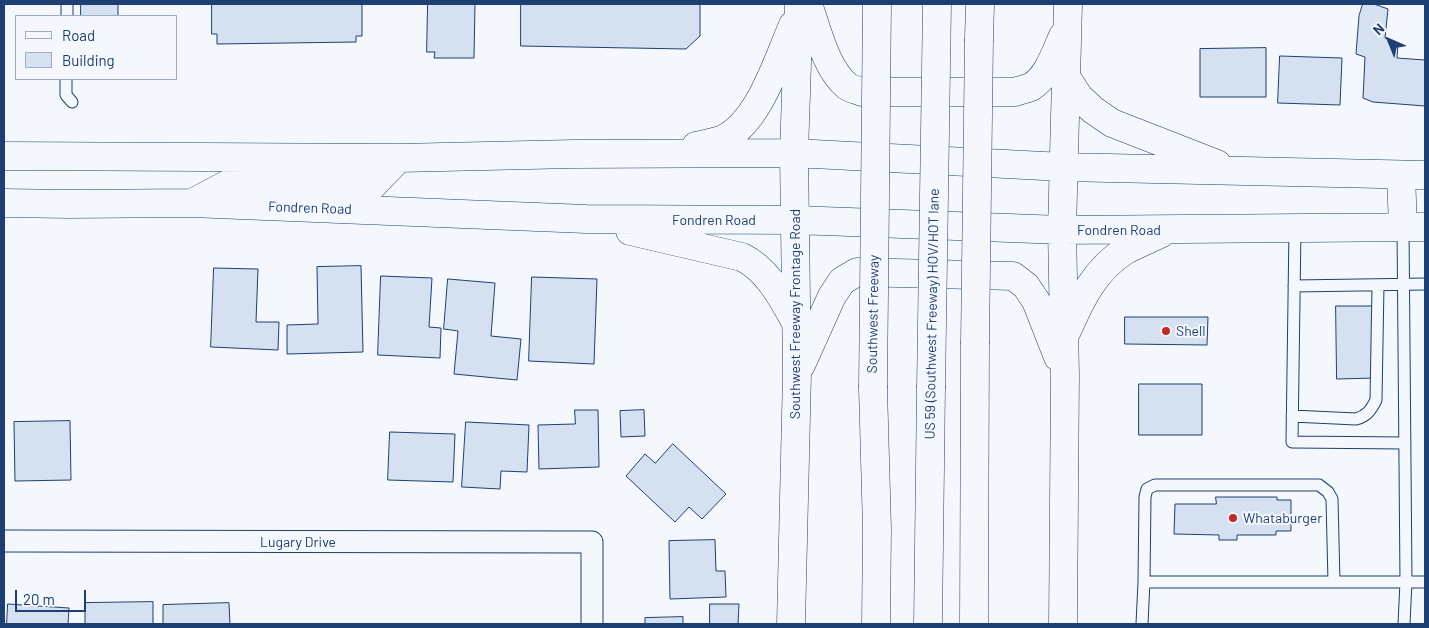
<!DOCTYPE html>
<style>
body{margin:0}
#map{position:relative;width:1429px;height:628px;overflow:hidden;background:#f4f7fb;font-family:Barlow,sans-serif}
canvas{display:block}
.frame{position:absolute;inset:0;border:5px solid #1d3f73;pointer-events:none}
.legend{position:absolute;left:15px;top:15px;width:162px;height:65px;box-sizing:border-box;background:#f4f7fb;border:1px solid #9eadc5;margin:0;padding:6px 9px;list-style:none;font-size:15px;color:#1d3f73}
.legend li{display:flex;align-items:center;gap:10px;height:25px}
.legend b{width:25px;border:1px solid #9eadc5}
.north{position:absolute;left:1364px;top:15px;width:50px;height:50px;-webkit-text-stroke:4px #f4f7fb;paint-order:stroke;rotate:316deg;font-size:14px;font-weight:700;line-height:20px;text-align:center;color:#1d3f73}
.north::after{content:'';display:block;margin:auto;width:18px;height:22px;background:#1d3f73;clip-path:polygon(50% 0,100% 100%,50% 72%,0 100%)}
.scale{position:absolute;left:15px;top:590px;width:71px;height:22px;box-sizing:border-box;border:2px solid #1d3f73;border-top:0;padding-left:6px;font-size:15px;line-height:18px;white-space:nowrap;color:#1d3f73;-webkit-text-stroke:4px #f4f7fb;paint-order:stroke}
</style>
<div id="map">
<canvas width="1429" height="628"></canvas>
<div class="frame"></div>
<ul class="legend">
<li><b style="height:6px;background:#f4f7fb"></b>Road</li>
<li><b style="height:14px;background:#d5e0f0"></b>Building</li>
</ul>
<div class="north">N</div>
<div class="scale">20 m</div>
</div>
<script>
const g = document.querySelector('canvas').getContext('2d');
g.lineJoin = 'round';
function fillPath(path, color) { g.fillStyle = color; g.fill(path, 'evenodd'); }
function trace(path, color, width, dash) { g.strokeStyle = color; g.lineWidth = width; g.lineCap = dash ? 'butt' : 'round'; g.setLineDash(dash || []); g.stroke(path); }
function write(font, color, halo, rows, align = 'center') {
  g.font = font + ' Barlow,sans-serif'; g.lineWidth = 4; g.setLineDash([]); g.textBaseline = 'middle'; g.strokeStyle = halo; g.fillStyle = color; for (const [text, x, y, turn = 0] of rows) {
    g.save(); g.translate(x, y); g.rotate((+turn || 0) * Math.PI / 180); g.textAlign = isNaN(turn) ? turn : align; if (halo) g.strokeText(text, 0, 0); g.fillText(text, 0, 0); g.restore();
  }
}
const building = new Path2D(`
 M81 4H118V16H81Z
 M212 4H362V36H356V42L217 44V34H212Z
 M428 4H475L474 58H434L435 52H427Z
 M521 4H700V36L686 49 521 46Z
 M1363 4H1374L1388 9 1385 38 1398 43 1397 58 1425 60V106L1373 102 1363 98 1365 57 1356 54 1359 16Z
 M1266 48V97H1200V49Z
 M1280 56 1342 58 1340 105 1278 103Z
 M361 266 363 352 287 354V325L318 324 317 267Z
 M214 268 258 269 256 322H279L278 350 211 347Z
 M381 276 432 278 429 327 441 328 440 358 378 355Z
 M532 277 597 279 594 364 529 361Z
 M448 279 495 283 491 336 521 339 517 380 454 374 458 331 444 329Z
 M1336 306H1376V378L1337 379Z
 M1125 317H1208L1207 345 1125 344Z
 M1139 384H1202V435H1139Z
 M575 410H598L599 467 539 469 538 425 575 424Z
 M644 410 645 436 621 437 620 411Z
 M70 421 71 480 15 481 14 422Z
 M466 422 529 425 527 472 501 471 500 489 462 487Z
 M390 432 455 434 453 482 388 480Z
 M673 444 726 494 702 519 689 507 675 522 626 476 645 454 655 463Z
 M1216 497H1277V500H1291V531H1276V535H1237V540H1219V535L1174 534 1175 504H1216Z
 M715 540 716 571H725L726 597 670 599 669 541Z
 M153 602V624H85V603Z
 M229 603 230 624H163V605Z
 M8 604 69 608 68 624H7Z
 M710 604H739L738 624H710Z
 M683 617V624H645V618Z`);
fillPath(building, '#d5e0f0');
trace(building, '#1d3f73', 1);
const service = new Path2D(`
 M67 16V4
 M66 79V95L72 102
 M1403 227 1406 582 1404 624
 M1295 228 1292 442 1405 443
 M1294 286 1425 284
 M1292 416 1356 419C1367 416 1371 410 1376 400L1378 285
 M1144 582 1145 497 1147 489 1155 485H1319L1328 492 1332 499 1334 582
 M1142 624 1144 582H1425`);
const minor = new Path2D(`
 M4 541 592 542V624`);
const secondary = new Path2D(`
 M808 4C817 29 826 69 847 86 851 89 857 90 862 92H1015C1020 90 1026 89 1031 87 1048 77 1055 53 1063 36
 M1066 77 1079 97 1093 110 1112 123 1217 164
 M696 146C705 144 715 142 723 139 759 123 778 59 793 25
 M4 156 399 158 573 154 794 153 1063 167 1425 175
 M1401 175 1403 227
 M4 203 69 204 191 203 586 219 796 220 1062 230 1425 227
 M192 203 230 183 373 185 399 158
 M630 231 742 257C768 270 781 296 795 321
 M1067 331C1081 299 1095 269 1126 250 1137 244 1150 239 1162 233
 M801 365 832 296 842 281 857 272 1013 276 1026 286 1036 301 1058 357
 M791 624 797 374 794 153 799 4
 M1063 624 1065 375 1062 230 1068 4`);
const motorway = new Path2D(`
 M979 39 980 4
 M873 388 877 529 876 624
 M928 624 931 388
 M974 624 975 344`);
trace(service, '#1d3f73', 13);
trace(minor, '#1d3f73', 23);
trace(secondary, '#1d3f73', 29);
trace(motorway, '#1d3f73', 29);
trace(service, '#f4f7fb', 11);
trace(minor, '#f4f7fb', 21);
trace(secondary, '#f4f7fb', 28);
trace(motorway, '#f4f7fb', 28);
const motorwayBridge = new Path2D(`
 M975 344 979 39
 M873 388 877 4
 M931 388 937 4`);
trace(motorwayBridge, '#1d3f73', 29, []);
trace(motorwayBridge, '#f4f7fb', 28);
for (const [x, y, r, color] of [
 [1166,331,5,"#c62828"],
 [1233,518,5,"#c62828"]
]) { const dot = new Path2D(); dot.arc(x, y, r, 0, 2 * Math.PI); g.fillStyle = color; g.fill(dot); trace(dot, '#f4f7fb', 2); }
write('14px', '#1d3f73', '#f4f7fb', [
 ["Fondren Road",310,208,2],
 ["Fondren Road",714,220],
 ["Fondren Road",1119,230],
 ["Southwest Freeway Frontage Road",795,314,-90],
 ["Southwest Freeway",873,314,-89],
 ["US 59 (Southwest Freeway) HOV/HOT lane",932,314,-89],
 ["Lugary Drive",298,542]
]);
write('14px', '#1d3f73', '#f4f7fb', [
 ["Shell",1176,331],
 ["Whataburger",1243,518]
], 'left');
</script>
